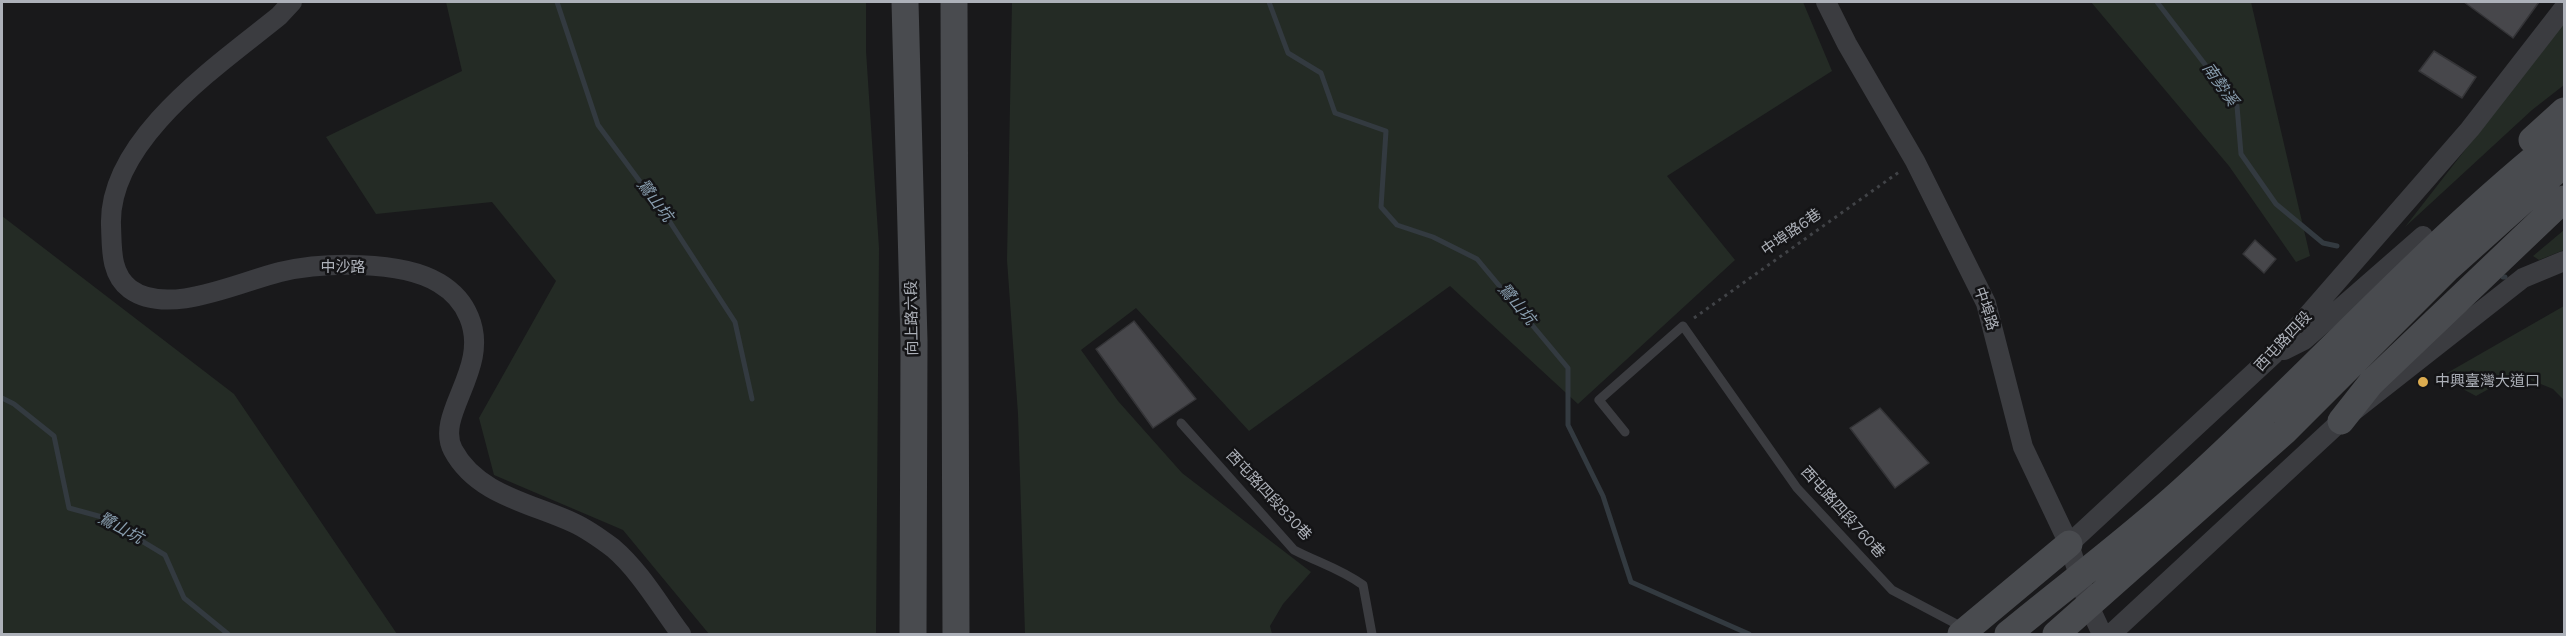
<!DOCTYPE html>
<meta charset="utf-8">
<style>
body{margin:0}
#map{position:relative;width:2566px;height:636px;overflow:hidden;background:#19191b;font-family:"Nunito Sans",sans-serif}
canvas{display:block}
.frame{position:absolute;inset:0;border:3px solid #adb1b9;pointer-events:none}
</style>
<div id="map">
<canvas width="2566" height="636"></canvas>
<div class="frame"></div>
</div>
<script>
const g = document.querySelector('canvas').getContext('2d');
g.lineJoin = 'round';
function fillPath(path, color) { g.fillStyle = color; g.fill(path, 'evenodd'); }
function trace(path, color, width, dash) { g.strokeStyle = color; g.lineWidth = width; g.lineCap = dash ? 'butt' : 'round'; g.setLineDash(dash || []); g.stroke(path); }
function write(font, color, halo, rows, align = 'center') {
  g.font = font + ' "Nunito Sans","Noto Sans TC",sans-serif'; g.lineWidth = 5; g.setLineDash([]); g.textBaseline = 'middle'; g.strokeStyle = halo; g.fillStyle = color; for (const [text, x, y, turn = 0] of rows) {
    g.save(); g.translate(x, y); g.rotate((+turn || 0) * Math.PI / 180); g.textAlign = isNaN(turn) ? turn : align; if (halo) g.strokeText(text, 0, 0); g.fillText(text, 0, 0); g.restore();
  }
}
fillPath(new Path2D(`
 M446 2H866V51L879 248 876 634H709L623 530 494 475 479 418 556 281 492 202 376 214 326 137 462 71Z
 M1012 2H1803L1832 71 1667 176 1735 260 1578 404 1450 286 1249 431 1136 308 1081 350 1118 401 1182 473 1311 572 1283 604 1270 626 1272 634H1025L1018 414 1007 260Z
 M2091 2H2251L2310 256 2296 262 2229 166Z
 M2564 14V85L2532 110 2405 227 2479 132Z
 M2 216 234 394 397 634H2Z
 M2564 230V250L2539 260 2533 256Z
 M2564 306V400L2553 389 2516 374 2476 396 2440 377Z`), '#242b25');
trace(new Path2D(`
 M557 2 598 125 670 222 735 322 752 399
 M1269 2 1288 53 1321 73 1335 113 1386 131 1381 207 1397 225 1433 237 1477 259 1568 368V425L1603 496 1631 582 1749 634
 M2157 2 2237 106 2241 154 2276 204 2323 243 2337 246
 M2503 277H2505
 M2 398 14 404 54 436 69 508 102 517 165 555 184 598 228 634`), '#333a40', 5);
const building = new Path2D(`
 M2464 2H2539L2513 38Z
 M2434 51 2476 77 2462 98 2419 71Z
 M2255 240 2276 259 2264 273 2243 254Z
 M1134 321 1196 399 1153 428 1096 349Z
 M1880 408 1929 463 1895 488 1850 428Z`);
fillPath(building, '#47474b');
trace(building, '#343437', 1.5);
trace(new Path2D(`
 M1694 318 1899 172`), '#414347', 3, [3, 4.5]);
trace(new Path2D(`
 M1181 423 1294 550C1319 563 1339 568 1363 585L1372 634
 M1625 432 1599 400 1683 326 1797 488 1892 590 1962 627`), '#3b3c40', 9);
trace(new Path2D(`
 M292 2 279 16C220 64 108 139 111 225 112 248 110 274 130 289 168 317 239 282 280 272 323 262 401 260 439 283 454 292 463 302 469 317 491 369 434 414 453 450 477 495 531 503 574 523 587 529 601 539 613 548 640 571 660 606 681 634
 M1826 2 1847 44 1915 161 1986 303 2023 447 2069 544 2088 604 2102 634
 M2284 350 2304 340 2423 236
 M2069 544 2273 355 2470 129 2564 8
 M2111 634 2341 421 2523 278 2564 261`), '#3b3c40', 20);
trace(new Path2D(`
 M905 2 914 341 913 634
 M954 2 956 634
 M2532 140 2564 111
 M2341 421 2371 383 2564 199
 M1961 634 2069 544
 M2008 634C2066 586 2127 541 2183 490 2312 374 2428 242 2564 134
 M2056 634 2284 432 2447 269 2564 164`), '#494b4f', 27);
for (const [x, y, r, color] of [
 [2423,382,6,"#dcac50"]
]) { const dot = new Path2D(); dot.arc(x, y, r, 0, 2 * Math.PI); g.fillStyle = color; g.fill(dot); trace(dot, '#141416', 2); }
write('15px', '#adb1b9', '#141416', [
 ["中埠路6巷",1792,233,-35],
 ["中沙路",343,268],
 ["中埠路",1985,309,71],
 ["向上路六段",913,318,-91],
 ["西屯路四段",2284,342,-47],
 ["西屯路四段830巷",1268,496,47],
 ["西屯路四段760巷",1842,513,48]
]);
write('15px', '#adb1b9', '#141416', [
 ["中興臺灣大道口",2435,382]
], 'left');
write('italic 16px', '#899eaf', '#141416', [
 ["南勢溪",2219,85,55],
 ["鷺山坑",654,201,53],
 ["鷺山坑",1516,305,50],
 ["鷺山坑",120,529,28]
]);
</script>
